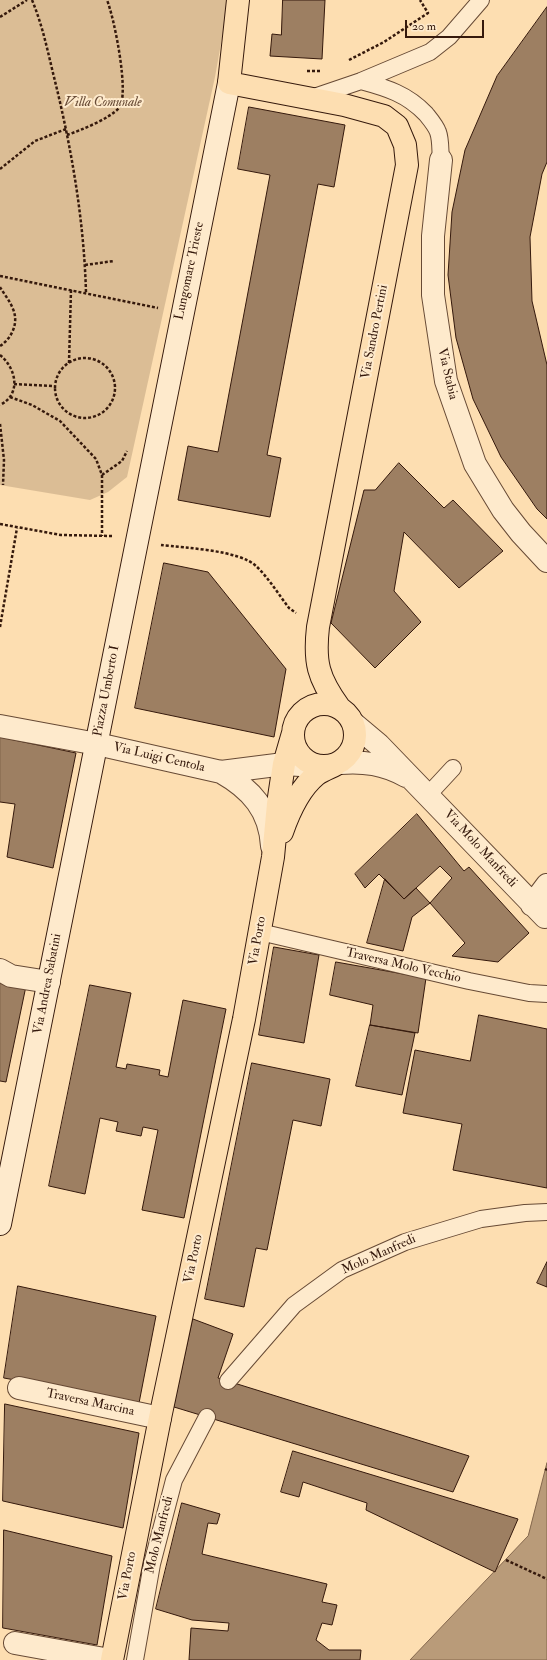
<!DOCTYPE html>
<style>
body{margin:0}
#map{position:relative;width:547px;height:1660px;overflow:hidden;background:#fddeb1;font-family:"IM FELL Double Pica",serif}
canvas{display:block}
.scale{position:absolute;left:405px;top:20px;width:79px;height:18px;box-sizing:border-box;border:2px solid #35190c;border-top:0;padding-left:5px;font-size:12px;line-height:14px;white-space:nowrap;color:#35190c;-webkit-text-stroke:3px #feeacc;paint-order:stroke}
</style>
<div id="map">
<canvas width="547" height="1660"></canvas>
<div class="scale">20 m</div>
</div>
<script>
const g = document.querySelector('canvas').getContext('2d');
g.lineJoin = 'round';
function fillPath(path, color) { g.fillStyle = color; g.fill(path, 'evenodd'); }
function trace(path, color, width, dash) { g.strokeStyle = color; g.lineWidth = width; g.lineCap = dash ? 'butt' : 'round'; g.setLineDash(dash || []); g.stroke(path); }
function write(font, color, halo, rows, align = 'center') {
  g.font = font + ' "IM FELL Double Pica",serif'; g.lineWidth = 4; g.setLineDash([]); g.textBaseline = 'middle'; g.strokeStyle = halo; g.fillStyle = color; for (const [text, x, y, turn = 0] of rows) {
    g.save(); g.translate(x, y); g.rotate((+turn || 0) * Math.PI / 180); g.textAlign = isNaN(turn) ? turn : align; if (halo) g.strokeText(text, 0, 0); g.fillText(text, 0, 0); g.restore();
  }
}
fillPath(new Path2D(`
 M0 0H226L225 21 215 77 127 477 108 492 90 500 0 485Z`), '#dbbd95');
const water = new Path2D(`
 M547 1463V1660H410L528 1536Z`);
fillPath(water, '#b99b79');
trace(water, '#84674d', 1);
const building = new Path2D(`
 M283 0H325L322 59 270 56 272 34 281 35Z
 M547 7V162L542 174 530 237 532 301 547 365V519L537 509 501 457 473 399 456 338 448 275 452 212 465 150 497 76Z
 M249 107 345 125 334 187 318 184 267 455 281 458 270 517 178 500 188 446 218 452 270 175 238 169Z
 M399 463 444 508 453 500 503 551 459 588 404 532 394 591 421 622 375 668 331 623 364 490H375Z
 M164 563 208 572 286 669 274 737 135 708Z
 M0 737 76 753 53 868 7 857 15 804 0 802Z
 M417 814 464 871 469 867 529 933 498 962 452 956 465 943 430 903 452 878 440 866 404 899 379 874 365 888 355 874Z
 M385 879 404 899 416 888 430 903 412 917 403 951 367 943Z
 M274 947 319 955 304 1043 259 1035Z
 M336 962 426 978 418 1033 370 1025 373 1005 330 995Z
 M0 982 26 986 6 1082 0 1081Z
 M90 985 131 993 116 1067 126 1069 127 1064 160 1070 159 1075 168 1077 183 1000 226 1009 184 1218 142 1210 158 1130 143 1127 141 1136 116 1131 118 1122 100 1118 85 1194 49 1186Z
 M479 1015 547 1029V1188L453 1170 462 1124 403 1113 415 1050 470 1061Z
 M370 1025 415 1033 402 1095 356 1086Z
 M252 1063 330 1079 321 1126 293 1120 267 1250 256 1248 244 1307 205 1299Z
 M547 1262V1287L537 1283Z
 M18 1286 156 1316 139 1403 4 1378Z
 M193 1319 233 1334 218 1378 469 1456 453 1492 174 1407Z
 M5 1404 139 1433 123 1528 3 1501Z
 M293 1451 518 1519 495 1572 366 1510 367 1503 303 1482 299 1497 281 1492Z
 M182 1503 220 1514 217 1524 208 1523 202 1554 327 1584 322 1602 337 1605 332 1625 322 1623 316 1640 329 1650H361L360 1660H189L191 1628 228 1631 229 1623 192 1620 156 1609Z
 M4 1530 112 1556 97 1645 3 1628Z`);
fillPath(building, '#9d7f62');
trace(building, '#35190c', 1);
const service = new Path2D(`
 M361 81C387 88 407 94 426 114 430 119 436 126 438 132 441 140 440 151 441 160
 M311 98 361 81 430 52 449 37 481 0
 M428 795 453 768
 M260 932 469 981 529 993 547 994
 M228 1381 294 1305 342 1270 405 1242 481 1219 525 1213 547 1212
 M135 1660 152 1564 174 1480 207 1417`);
const minor = new Path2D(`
 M441 160 433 236V295L446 381 475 464 503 510 521 533 547 561
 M354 724 379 745 545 917
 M340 763C364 761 384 764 406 776
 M532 905 547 885
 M0 970 11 976 49 982
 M19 1388 160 1418
 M15 1643 110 1660`);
const tertiary = new Path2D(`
 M0 726 97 744 221 772C251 789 270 810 272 846
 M221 772 284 764 317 766`);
const secondary = new Path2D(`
 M0 1224C77 844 150 463 229 83`);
const primary = new Path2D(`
 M238 0 229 83 344 105 384 116 397 126 405 145 407 165 318 627C314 662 318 678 339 707
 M293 735a31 31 0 1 1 62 0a31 31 0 1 1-62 0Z
 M282 832C289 812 299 789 316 775 321 771 329 768 335 765
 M112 1660 160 1418 244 1019 273 857 278 804 284 764 293 733`);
trace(service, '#674a35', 18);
trace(minor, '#674a35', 24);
trace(tertiary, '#674a35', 24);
trace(secondary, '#35190c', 24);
trace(primary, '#35190c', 24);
trace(new Path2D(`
 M32 0C42 24 47 48 53 73 71 145 84 219 86 293
 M0 17 27 0
 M349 60 384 42 428 13 420 0
 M307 71H320
 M67 135C81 130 109 119 119 108 130 95 114 17 107 0
 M0 169 35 141 66 129
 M85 265 114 261
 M0 276 158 308
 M0 287C4 294 10 301 13 309 19 323 12 338 0 346
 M0 355C16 368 22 394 0 405
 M55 388a30 30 0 1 1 60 0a30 30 0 1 1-60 0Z
 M69 363 71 290
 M14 384 54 386
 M10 397 32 405 60 421 96 459 102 475V536
 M0 424 4 460 3 485
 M102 475 122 461 127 451
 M0 524 61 535 112 536
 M161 545C185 548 239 550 256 566 268 577 279 595 289 608L296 613
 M0 627 17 528
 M545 1469 547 1470
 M506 1560 547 1579`), '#35190c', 2.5, [3, 2]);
trace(service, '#feeacc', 16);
trace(minor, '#feeacc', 22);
trace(tertiary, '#feeacc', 22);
trace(secondary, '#feeacc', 22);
trace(primary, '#fddeb1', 22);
write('italic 13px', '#674a35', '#feeacc', [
 ["Villa Comunale",103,103]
]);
write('13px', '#35190c', '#feeacc', [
 ["Lungomare Trieste",190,271,-78],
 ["Via Sandro Pertini",375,332,-79],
 ["Via Stabia",447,374,77],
 ["Piazza Umberto I",107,691,-79],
 ["Via Luigi Centola",159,758,13],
 ["Via Molo Manfredi",480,849,47],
 ["Via Porto",258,941,-80],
 ["Traversa Molo Vecchio",403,966,13],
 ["Via Andrea Sabatini",48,984,-79],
 ["Molo Manfredi",379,1255,-24],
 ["Via Porto",194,1259,-78],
 ["Traversa Marcina",90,1403,12],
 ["Molo Manfredi",160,1535,-76],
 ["Via Porto",128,1576,-79]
]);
</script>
